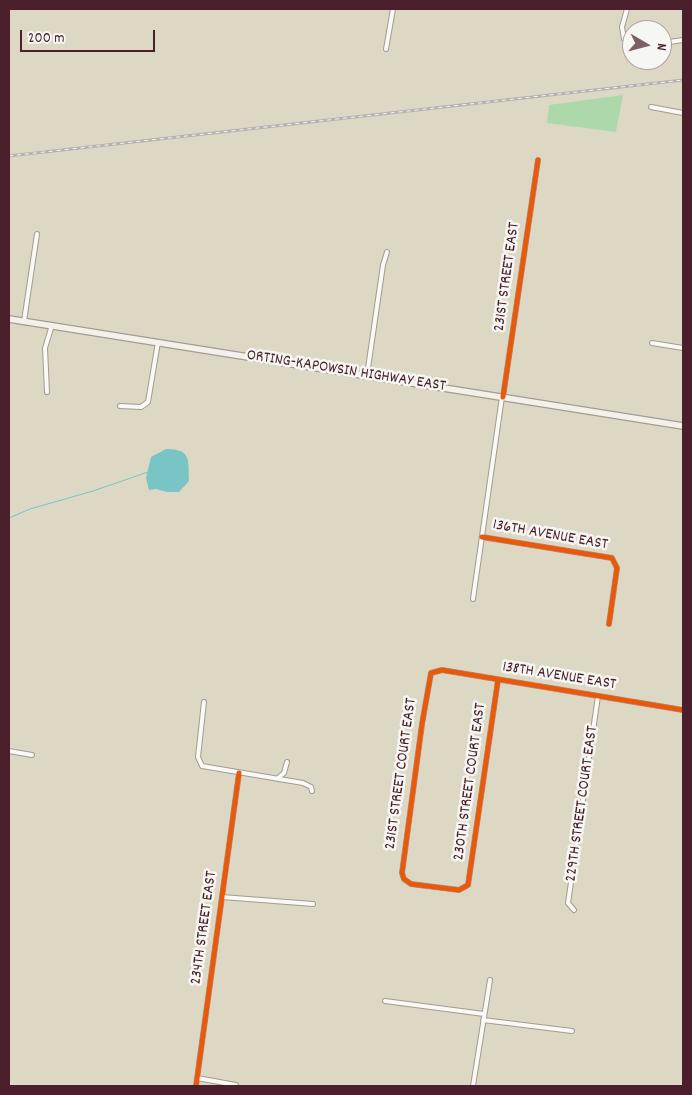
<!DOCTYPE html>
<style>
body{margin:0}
#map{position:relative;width:692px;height:1095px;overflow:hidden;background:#dcd8c4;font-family:Dekko,sans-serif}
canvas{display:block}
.frame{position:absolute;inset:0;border:10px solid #4a1f2b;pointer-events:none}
.north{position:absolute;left:622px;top:20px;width:50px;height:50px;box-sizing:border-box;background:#f6f6f2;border:1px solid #b1a0a2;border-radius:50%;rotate:98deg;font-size:14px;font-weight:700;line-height:20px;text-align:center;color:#4a1f2b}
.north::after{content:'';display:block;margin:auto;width:18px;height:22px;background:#7d6061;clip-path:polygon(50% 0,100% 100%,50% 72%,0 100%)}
.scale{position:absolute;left:20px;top:30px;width:135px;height:22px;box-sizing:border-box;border:2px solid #4a1f2b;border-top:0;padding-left:6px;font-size:15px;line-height:18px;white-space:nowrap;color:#4a1f2b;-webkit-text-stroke:4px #f6f6f2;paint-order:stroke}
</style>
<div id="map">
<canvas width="692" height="1095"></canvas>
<div class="frame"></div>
<div class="north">N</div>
<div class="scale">200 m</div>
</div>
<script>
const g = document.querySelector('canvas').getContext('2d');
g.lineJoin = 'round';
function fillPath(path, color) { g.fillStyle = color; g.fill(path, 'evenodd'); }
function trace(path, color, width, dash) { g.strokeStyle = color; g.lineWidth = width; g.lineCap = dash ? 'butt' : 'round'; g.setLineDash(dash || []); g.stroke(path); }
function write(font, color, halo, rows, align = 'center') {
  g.font = font + ' Dekko,sans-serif'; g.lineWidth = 5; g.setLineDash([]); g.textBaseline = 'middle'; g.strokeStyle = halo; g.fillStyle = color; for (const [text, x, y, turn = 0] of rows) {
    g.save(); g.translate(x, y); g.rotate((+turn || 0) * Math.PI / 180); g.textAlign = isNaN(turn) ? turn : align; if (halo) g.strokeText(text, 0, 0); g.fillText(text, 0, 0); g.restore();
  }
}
fillPath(new Path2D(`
 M623 95 616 132 547 123 549 105Z`), '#add8ac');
fillPath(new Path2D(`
 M166 449C192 449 188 460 189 481L179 492H167L156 489 149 490 146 478 151 457Z`), '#79c4c5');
trace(new Path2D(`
 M9 518 30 509 93 491 148 472`), '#79c4c5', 1);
const minor = new Path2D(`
 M627 9 622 27 624 39 632 44
 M662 43 683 40
 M386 49 393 9
 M651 107 683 113
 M24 321 37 234
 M652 343 683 348
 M367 375 383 265 387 252
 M47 392 45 348 52 325
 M503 397 538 160
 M120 406 141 407 148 402 158 342
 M482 537 612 558 617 568 609 624
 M473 599 502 397
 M498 680 468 885 459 890 411 884 404 879 402 873 422 724 431 673 442 670 683 710
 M204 702 198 757 202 766 303 783 311 787 312 791
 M9 751 32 755
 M278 778 284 773 287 762
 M222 897 313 904
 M574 910 568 903 598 696
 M385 1001 484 1014
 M483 1020 572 1031
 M197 1078 236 1085
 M196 1086 239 773
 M473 1086 490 980`);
const secondary = new Path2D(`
 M9 319 683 426`);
trace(minor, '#a39c92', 6);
trace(secondary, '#a39c92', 8);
trace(minor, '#faf9f6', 4);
trace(secondary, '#f4f1eb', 5.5);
const rail = new Path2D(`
 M9 156 683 80`);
trace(rail, '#b7b2b0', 3);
trace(rail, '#f6f6f2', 1, [4]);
trace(new Path2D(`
 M503 397 538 160
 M482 537 612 558 617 568 609 624
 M498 680 468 885 459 890 411 884 404 879 402 873 422 724 431 673 442 670 683 710
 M196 1086 239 773`), '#e8590c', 5);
write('16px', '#4a1f2b', '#f6f6f2', [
 ["231ST STREET EAST",508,277,-82],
 ["ORTING-KAPOWSIN HIGHWAY EAST",346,372,9],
 ["136TH AVENUE EAST",550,536,10],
 ["138TH AVENUE EAST",559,677,9],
 ["231ST STREET COURT EAST",402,774,-82],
 ["230TH STREET COURT EAST",471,782,-82],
 ["229TH STREET COURT EAST",583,804,-82],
 ["234TH STREET EAST",205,928,-82]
]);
</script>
